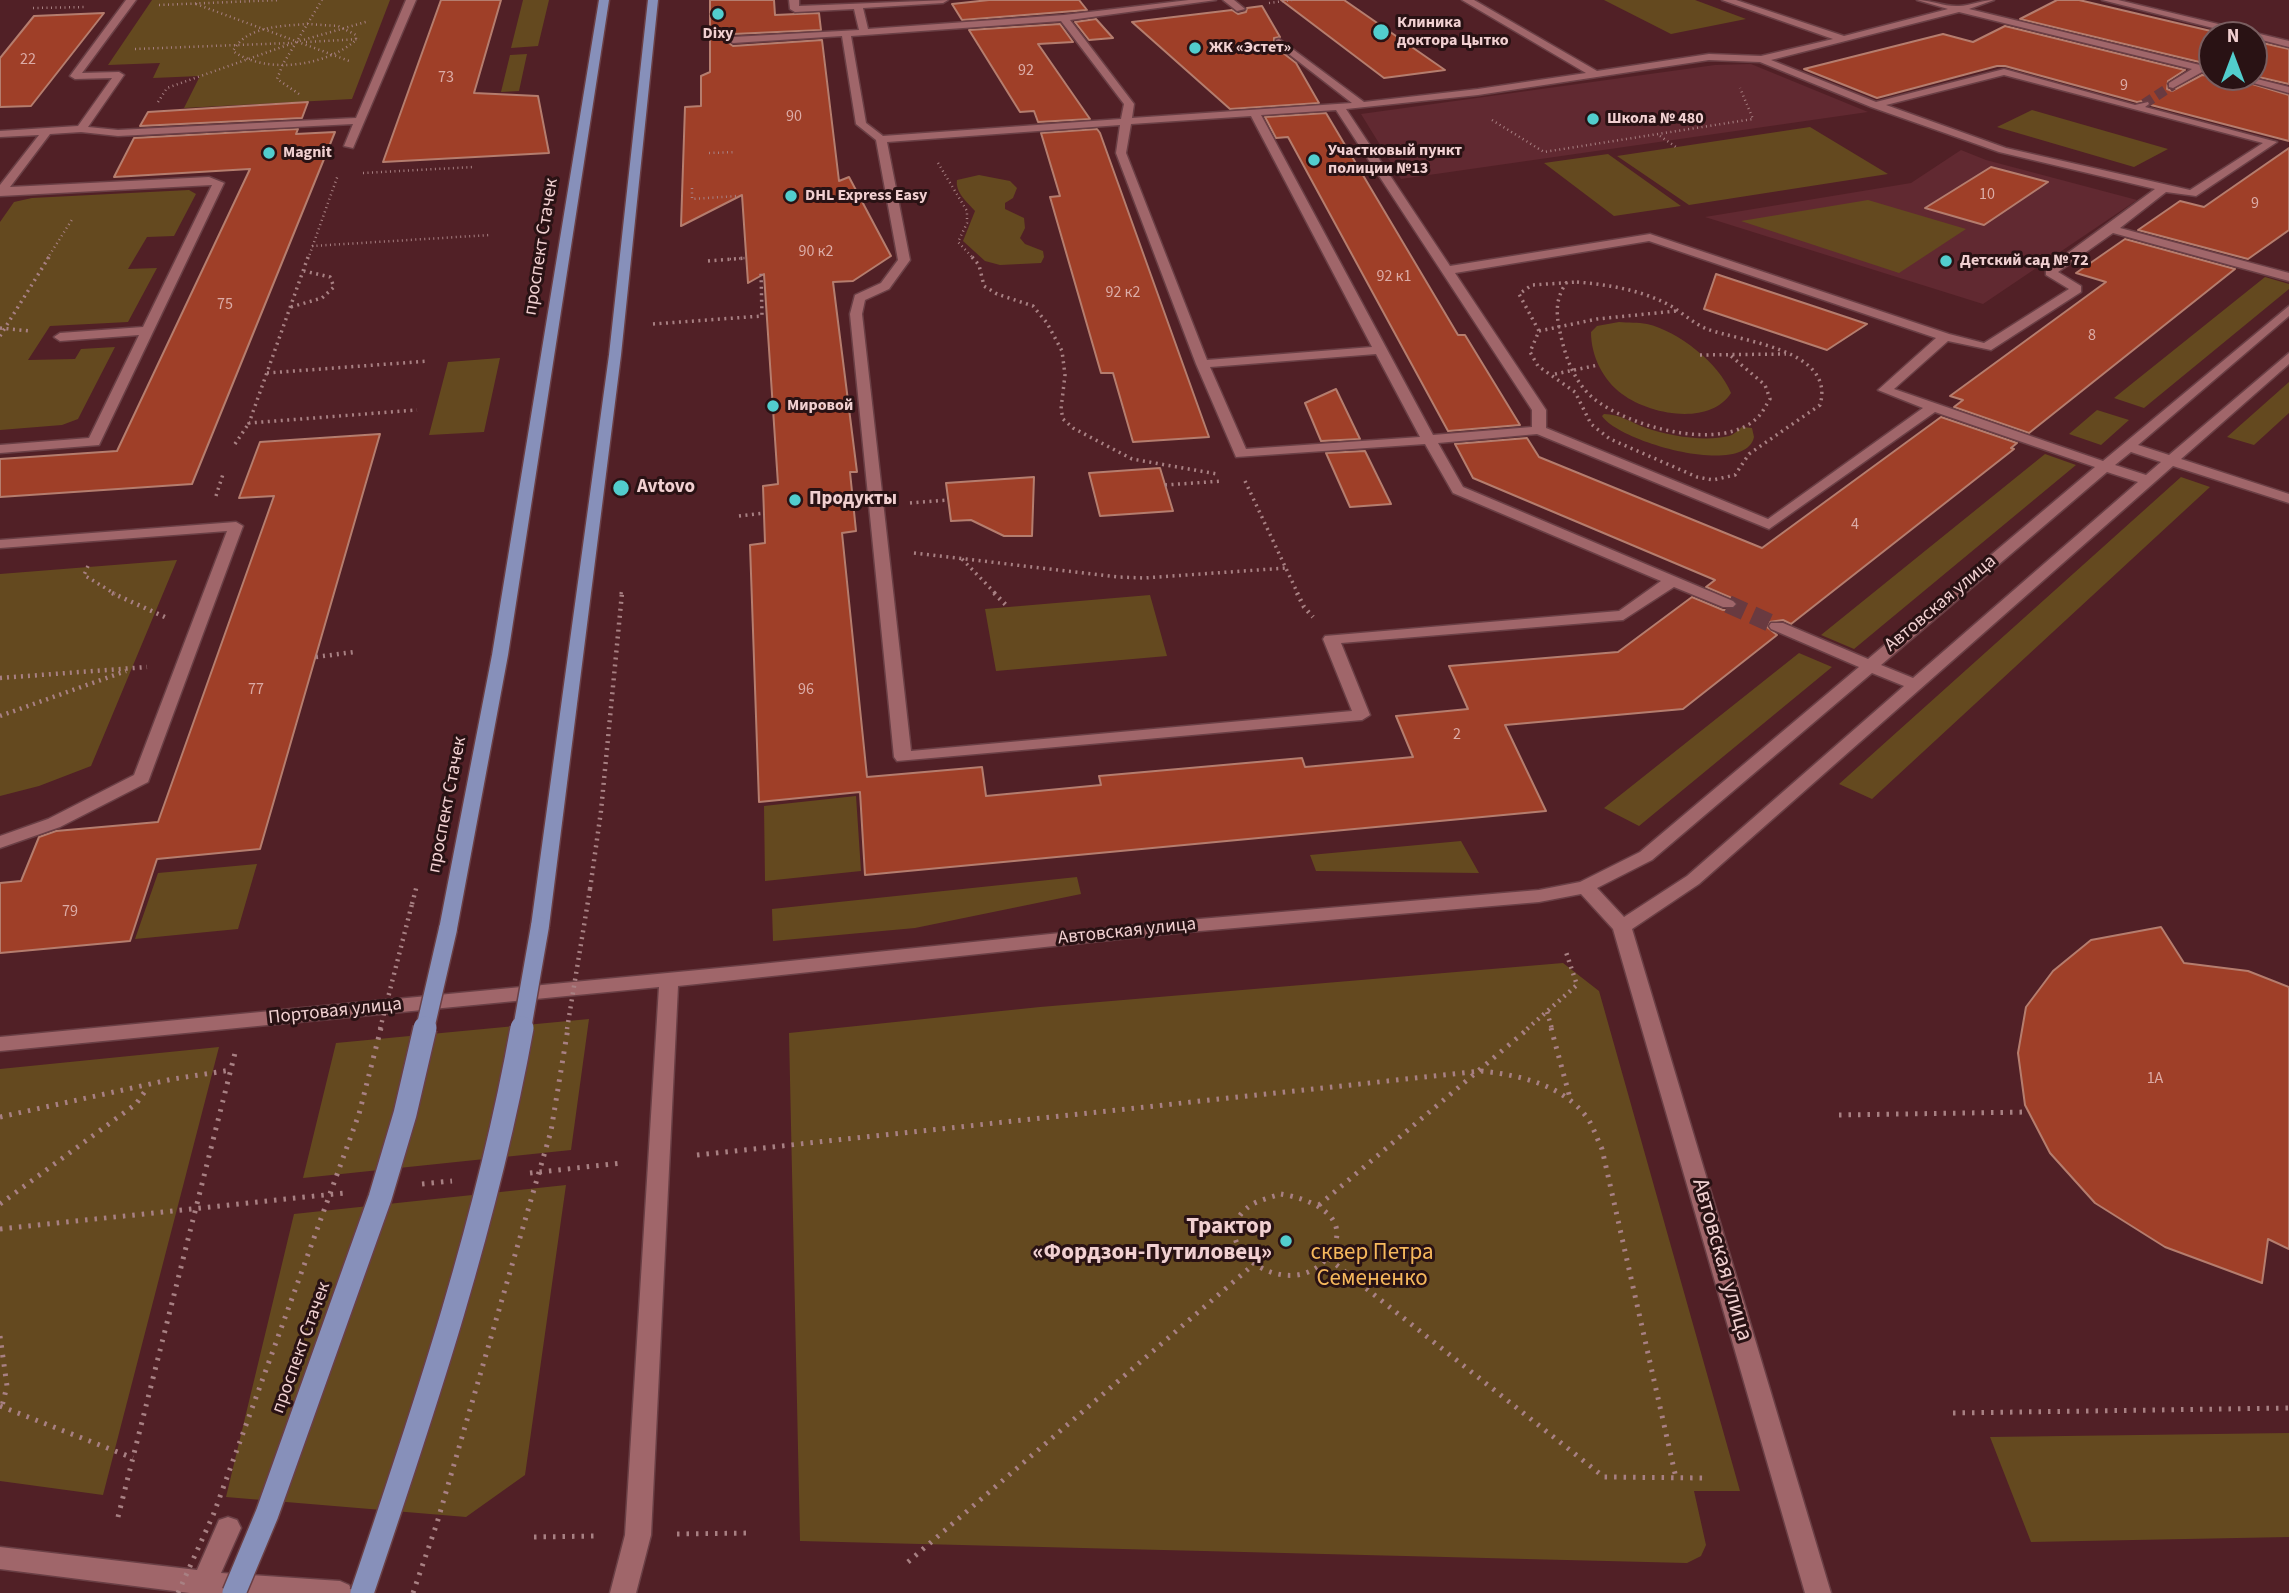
<!DOCTYPE html>
<meta charset="utf-8">
<style>
body{margin:0}
#map{position:relative;width:2289px;height:1593px;overflow:hidden;background:#512026;font-family:"Source Sans 3",sans-serif}
canvas{display:block}
.north{position:absolute;left:2198px;top:21px;width:70px;height:70px;box-sizing:border-box;background:#291214;border:2px solid #795e60;border-radius:50%;rotate:0deg;font-size:19px;font-weight:700;line-height:28px;text-align:center;color:#f1d0d1}
.north::after{content:'';display:block;margin:auto;width:24px;height:32px;background:#52cdcd;clip-path:polygon(50% 0,100% 100%,50% 72%,0 100%)}
</style>
<div id="map">
<canvas width="2289" height="1593"></canvas>
<div class="north">N</div>
</div>
<script>
const g = document.querySelector('canvas').getContext('2d');
g.lineJoin = 'round';
function fillPath(path, color) { g.fillStyle = color; g.fill(path, 'evenodd'); }
function trace(path, color, width, dash) { g.strokeStyle = color; g.lineWidth = width; g.lineCap = dash ? 'butt' : 'round'; g.setLineDash(dash || []); g.stroke(path); }
function write(font, color, halo, rows, align = 'center') {
  g.font = font + ' "Source Sans 3",sans-serif'; g.lineWidth = 6; g.setLineDash([]); g.textBaseline = 'middle'; g.strokeStyle = halo; g.fillStyle = color; for (const [text, x, y, turn = 0] of rows) {
    g.save(); g.translate(x, y); g.rotate((+turn || 0) * Math.PI / 180); g.textAlign = isNaN(turn) ? turn : align; if (halo) g.strokeText(text, 0, 0); g.fillText(text, 0, 0); g.restore();
  }
}
fillPath(new Path2D(`
 M1751 64 1868 112 1401 179 1361 114 1715 65Z
 M1961 150 1986 160 2137 200 1983 304 1705 217 1911 183Z`), '#612931');
fillPath(new Path2D(`
 M152 0H390L352 99 184 108 200 76 153 78 160 63 108 65Z
 M523 0H549L538 46 511 48Z
 M1604 0H1695L1746 19 1671 34Z
 M527 54 519 91 501 92 510 55Z
 M2032 110 2168 149 2134 167 1997 127Z
 M1810 127 1888 174 1689 205 1617 156Z
 M1608 154 1681 206 1614 216 1544 163Z
 M979 175 1010 181 1017 188 1013 198 1005 203V209L1024 218 1025 228 1020 238 1025 244 1043 251 1044 257 1041 263 1000 265 985 261 963 241 975 211C967 202 955 192 957 180Z
 M189 190 196 194 174 236 147 237 128 269 157 268 128 322 50 326 28 360 75 359 81 349 115 347 78 419 62 425 0 430V222L14 202 32 198Z
 M1868 200 1966 229 1899 273 1741 221Z
 M2265 277 2289 284V289L2144 408 2114 398Z
 M1619 322C1628 323 1638 322 1647 324 1678 331 1719 363 1731 393 1710 426 1650 415 1622 394 1603 380 1591 356 1591 332L1597 326Z
 M500 358 484 432 429 435 448 362Z
 M2289 382V413L2254 445 2227 437Z
 M2097 410 2129 420 2101 445 2069 434Z
 M1604 414C1620 414 1632 423 1646 428 1669 436 1705 442 1729 436 1735 434 1738 430 1742 427L1752 428 1754 437C1745 478 1619 442 1602 416Z
 M2045 454 2076 465 1854 649 1821 635Z
 M2181 477 2210 487 1872 799 1839 784Z
 M177 560 91 766 39 786 0 796V574Z
 M1150 595 1167 656 996 671 985 609Z
 M1799 653 1832 667 1639 826 1604 808Z
 M856 796 861 871 765 881 764 806Z
 M1461 841 1479 873 1316 871 1310 855Z
 M257 864 238 929 135 939 158 873Z
 M1077 877 1081 894 915 928 773 941 772 909Z
 M1563 963 1599 991 1740 1491H1694L1706 1545 1701 1556 1687 1563 800 1541 789 1033 1040 1007Z
 M589 1019 571 1150 303 1178 336 1043Z
 M219 1047 103 1495 0 1481V1069Z
 M566 1185 525 1475 466 1517 226 1497 294 1214Z
 M2289 1433V1537L2031 1542 1990 1437Z`), '#64491f');
const building = new Path2D(`
 M441 0H501L474 93 538 96 549 153 383 162Z
 M710 0H774L775 15 819 13 821 30 733 34 726 41 733 46 822 40 839 181 849 177 891 256 853 281 833 282 857 472H850L856 531 842 533 867 777 982 767 986 796 1101 785 1099 776 1201 767 1302 758 1305 767 1413 757 1396 716 1468 709 1449 666 1618 652 1692 597 1723 610H1733L1738 606 1734 599 1706 587 1715 580 1473 478 1455 444 1527 438 1539 457 1762 548 1941 417 2017 443 2011 448 2014 449 1791 624 1783 620 1769 622 1767 627 1777 635 1683 709 1505 725 1546 811 865 875 860 792 759 802 750 545 765 543 763 486 778 484 764 274 748 283 742 195 681 226 685 107 701 106V76L710 72Z
 M989 0H1079L1087 10 962 20 952 4Z
 M1281 0H1344L1445 70 1384 78Z
 M2057 0H2079L2228 35H2212V65L2020 19Z
 M1262 6 1280 37 1274 38V46L1296 63 1319 103 1230 109 1132 22 1232 10 1238 14 1246 12 1247 8Z
 M104 13 31 106 0 107V58L34 16Z
 M1096 19 1113 38 1089 40 1075 22Z
 M1060 24 1073 42 1038 44 1090 119 1038 122 1034 111 1020 112 969 30Z
 M2005 26 2185 70 2168 81 2167 89 2172 91 2202 75 2229 77 2289 95V141L2151 105 2149 100 2137 102 2005 66H1997L1877 98 1804 69 1943 34 1973 42Z
 M2254 41 2289 49V84L2254 76Z
 M308 102 302 118 140 126 148 112Z
 M1326 113 1458 335H1465L1520 425 1448 431 1288 137 1276 138 1265 117Z
 M298 129 296 134 335 132 192 484 0 497V459L117 451 250 169 114 177 134 138Z
 M1097 129 1100 133 1209 437 1133 442 1113 373H1101L1050 197 1060 196 1041 133Z
 M2289 148V230L2248 259 2138 230 2180 201 2204 207Z
 M1991 167 2048 182 1984 225 1925 208Z
 M2125 239 2235 269 2029 433 1954 407 1963 400 1950 396 2106 282 2076 273Z
 M1716 274 1807 304 1867 324 1827 350 1704 309Z
 M1336 389 1360 439 1321 441 1305 403Z
 M380 434 260 849 157 859 130 941 0 953V883L21 881 39 837 56 831 158 822 274 496 239 498 260 442Z
 M1365 451 1391 504 1350 507 1326 453Z
 M1160 468 1173 511 1100 516 1089 473Z
 M1034 477 1032 536H1004L971 520 951 521 946 483Z
 M2161 927 2184 963 2248 971 2289 987V1249L2268 1239 2262 1283 2165 1247 2095 1203 2050 1153 2025 1105 2018 1053 2026 1007 2053 971 2091 940Z`);
fillPath(building, '#9f3f28');
trace(building, '#b57d6e', 2);
trace(new Path2D(`
 M2144 104 2173 85`), '#693a40', 10, [10, 5]);
trace(new Path2D(`
 M1728 604 1777 626`), '#693a40', 18, [18, 9]);
const minor = new Path2D(`
 M126 0H136L82 73 119 72 124 75 88 127 118 130 356 118 406 0H416L353 148 344 146 353 124 118 136 81 132 50 134 10 187 209 177 224 183 99 445 0 453V445L89 438 139 335 60 341 54 337 60 333 143 327 212 185 0 196V185L39 135 0 137V131L78 126 112 78 75 79 70 76Z
 M789 0H799V6L948 0 943 3 863 8 868 29 1064 15 1189 0H1216L1070 20 1134 104 1132 118 1352 103 1276 44V40L1279 39 1364 102 1478 89 1586 73 1462 0H1474L1597 71 1709 54 1761 56 1833 39 1722 0H1736L1844 36 1948 9 1917 0C1931 0 1945 7 1959 6 1970 6 1981 0 1994 0L1969 9 2204 66 2212 68V74L2202 72 2173 88 2169 87V83L2192 69 1959 12 1771 60 1876 102 2004 69 2135 105 2148 102 2149 104 2145 107 2277 142 2196 196 2166 192 2120 228 2289 273V281L2113 233 2058 272 2081 286V292L1991 350 1948 341 1894 389 2103 461 2289 306V316L2138 445 2169 455 2289 353V364L2181 459 2289 494V503L2173 466 1699 884 1632 929 1831 1593H1805L1613 929 1581 894 1539 902 1176 933 678 986 651 1535 636 1593H610L625 1535 659 987 0 1051V1037L751 965 1176 921 1539 890 1580 882 1640 852 1859 667 1771 629 1769 626 1771 623H1783L1868 659 2095 467 1935 412 1769 529 1537 434 1438 443 1463 487 1733 601 1736 604 1733 607H1723L1674 587 1623 620 1341 643 1370 715 1362 720 897 761 894 757 850 314 855 295 881 283 898 260 876 140 856 124 842 36 733 43 728 40 733 37 859 30 854 9 795 12 790 9ZM1061 21 1124 104 1121 119 883 136 866 123 851 36ZM1709 60 1760 62 1871 107 1999 152 2155 189 2046 269V275L2069 289 1984 343 1949 334 1650 234 1450 266 1346 109 1478 95ZM2004 75 2263 143 2190 190 2006 148 1886 105ZM1336 110 1532 410V427L1433 435 1261 115ZM1251 116 1372 347 1207 360 1126 153 1131 124ZM1120 125 1116 153 1196 364 1236 457 1425 444 1453 493 1661 581 1619 611 1325 636 1323 639 1352 711 911 751 862 314 865 300 889 289 910 260 887 142ZM1649 241 1936 338 1878 390 1923 408 1768 519 1546 428V410L1455 273ZM1376 354 1420 437 1246 449 1210 367ZM2131 452 2161 462 2146 475 2115 465ZM2107 472 2138 482 1913 678 1881 665ZM1872 673 1904 686 1687 876 1624 917 1597 888 1652 860Z
 M1223 0H1234L1245 9 1237 11Z
 M2102 0H2118L2289 41V47L2254 38V35H2241Z
 M2232 77H2249L2289 87V93Z
 M236 522 243 526 148 782 60 827 0 848V836L48 819 134 775 227 531 0 548V540Z
 M228 1517 237 1520 241 1528 221 1573 340 1581 349 1585 353 1593H190L0 1569V1547L197 1570 219 1520Z`);
const major = new Path2D(`
 M599 0H609L508 655 457 929 455 933H441L439 929 492 655Z
 M648 0H658L621 355 549 926 547 930H533L531 926 609 355Z`);
trace(minor, '#6a3f45', 3);
trace(major, '#6a3f45', 3);
trace(new Path2D(`
 M1269 3 1292 0
 M196 4 352 62
 M159 5 280 0
 M33 8 87 7
 M307 24 338 26 356 35V40C327 66 266 75 233 51 246 26 282 26 307 24Z
 M306 42 360 39
 M135 49 290 43
 M299 94 277 79 283 64 322 0
 M158 102 167 88 296 42 369 21
 M1492 120 1544 152 1753 119 1740 88
 M1660 136 1676 147
 M709 153 736 152
 M938 163 967 211V223L958 242 974 259
 M363 173 474 167
 M692 188V199L737 196
 M312 246 490 235
 M47 259 73 218
 M308 259 338 175
 M730 259 746 258`), '#a88083', 2.5, [1, 3.5]);
trace(new Path2D(`
 M308 257 249 423 417 410
 M972 257 979 265 984 286 997 294 1033 306 1047 323 1062 351 1065 375 1061 409 1063 419 1073 428 1132 459 1217 474
 M708 261 746 258
 M1567 282C1555 298 1556 314 1560 332 1565 356 1574 382 1593 398 1627 426 1722 454 1758 417 1763 412 1766 405 1770 399L1765 385 1731 356
 M1577 282C1610 285 1642 290 1671 306 1683 313 1694 324 1707 329 1742 342 1836 349 1820 405L1749 454 1735 475 1713 480 1697 477 1610 439 1591 424 1575 392 1538 366 1530 352 1539 331 1519 294 1532 285Z
 M291 307 322 298 334 287 330 277 304 271
 M653 324 762 316 761 273
 M0 328 30 331
 M1539 331 1597 319 1676 311
 M0 336 49 257
 M1700 355 1786 354
 M267 373 429 361
 M1555 374 1598 365
 M235 444 249 423
 M1245 481 1298 594
 M1165 485 1223 481
 M216 496 223 474
 M910 503 948 500
 M739 516 764 513
 M914 553 1118 577 1144 578 1286 568
 M962 559 996 594
 M88 566 84 575 115 594
 M621 594 622 589`), '#a88083', 3.5, [2, 4.5]);
trace(new Path2D(`
 M112 593 167 618
 M994 593 1008 607
 M1297 593 1304 607 1313 617
 M316 657 354 652
 M0 678 147 667
 M0 716 126 671
 M590 889 601 811 622 593
 M412 904 417 885
 M1547 1012 1552 1029
 M1527 1029 1577 985 1566 952`), '#a88083', 4.5, [2, 5]);
trace(new Path2D(`
 M1551 1028 1570 1098
 M1839 1115 2028 1112
 M0 1117 173 1079 231 1070
 M697 1155 1481 1071C1520 1075 1564 1085 1588 1119 1594 1128 1597 1139 1602 1149L1676 1478
 M530 1173 622 1163
 M422 1184 452 1181
 M1281 1194C1311 1199 1355 1217 1329 1255 1292 1309 1196 1243 1251 1205 1259 1200 1272 1197 1281 1194Z
 M0 1204 136 1104 148 1087
 M1319 1205 1529 1028
 M0 1229 344 1193
 M1329 1259 1604 1477 1705 1478
 M0 1336 7 1386 2 1406
 M0 1406 133 1458
 M1953 1413 2289 1408
 M118 1517 235 1053
 M677 1534 753 1533
 M534 1537 598 1536
 M908 1562 1253 1265`), '#a88083', 5, [2.5, 7]);
fillPath(minor, '#a0666a');
fillPath(major, '#8790ba');
const majorBridgeFar1 = new Path2D(`
 M425 1029 448 929
 M522 1029 540 926`);
const majorBridge = new Path2D(`
 M234 1593 267 1514 380 1198 405 1114 425 1028
 M362 1593C425 1407 487 1222 522 1028`);
trace(majorBridgeFar1, '#6a3f45', 21, []);
trace(majorBridge, '#6a3f45', 26, []);
trace(new Path2D(`
 M380 1029 412 904
 M567 1029 590 889`), '#a88083', 4.5, [2, 5]);
trace(new Path2D(`
 M178 1593 214 1513 359 1114 381 1028
 M413 1593 437 1523 551 1131 568 1028`), '#a88083', 5, [2.5, 7]);
trace(majorBridgeFar1, '#8790ba', 18);
trace(majorBridge, '#8790ba', 23);
for (const [x, y, r, color] of [
 [718,14,7,"#52cdcd"],
 [1381,32,9,"#52cdcd"],
 [1195,48,7,"#52cdcd"],
 [1593,119,7,"#52cdcd"],
 [269,153,7,"#52cdcd"],
 [1314,160,7,"#52cdcd"],
 [791,196,7,"#52cdcd"],
 [1946,261,7,"#52cdcd"],
 [773,406,7,"#52cdcd"],
 [621,488,9,"#52cdcd"],
 [795,500,7,"#52cdcd"],
 [1286,1241,7,"#52cdcd"]
]) { const dot = new Path2D(); dot.arc(x, y, r, 0, 2 * Math.PI); g.fillStyle = color; g.fill(dot); trace(dot, '#291214', 2.5); }
write('bold 16px', '#f1d0d1', '#291214', [
 ["Клиника",1397,23],
 ["доктора Цытко",1397,41],
 ["Dixy",718,34,"center"],
 ["ЖК «Эстет»",1209,48],
 ["Школа № 480",1607,119],
 ["Участковый пункт",1328,151],
 ["полиции №13",1328,169],
 ["Magnit",283,153],
 ["DHL Express Easy",805,196],
 ["Детский сад № 72",1960,261],
 ["Мировой",787,406]
], 'left');
write('16px', '#dcaca7', null, [
 ["22",28,60],
 ["92",1026,71],
 ["73",446,78],
 ["9",2124,86],
 ["90",794,117],
 ["10",1987,195],
 ["9",2255,204],
 ["90 к2",816,252],
 ["92 к1",1394,277],
 ["92 к2",1123,293],
 ["75",225,305],
 ["8",2092,336],
 ["4",1855,525],
 ["77",256,690],
 ["96",806,690],
 ["2",1457,735],
 ["79",70,912],
 ["1А",2155,1079]
]);
write('19px', '#f1d0d1', '#291214', [
 ["проспект Стачек",542,247,-81],
 ["Автовская улица",1941,604,-40],
 ["проспект Стачек",448,805,-79],
 ["Автовская улица",1127,932,-6],
 ["Портовая улица",335,1012,-6],
 ["проспект Стачек",302,1348,-70]
]);
write('bold 19px', '#f1d0d1', '#291214', [
 ["Avtovo",637,488],
 ["Продукты",809,500]
], 'left');
write('bold 23px', '#f1d0d1', '#291214', [
 ["Трактор",1272,1228],
 ["«Фордзон-Путиловец»",1272,1254]
], 'right');
write('23px', '#f6b85c', '#291214', [
 ["сквер Петра",1372,1254],
 ["Семененко",1372,1280]
]);
write('23px', '#f1d0d1', '#291214', [
 ["Автовская улица",1721,1260,74]
]);
</script>
